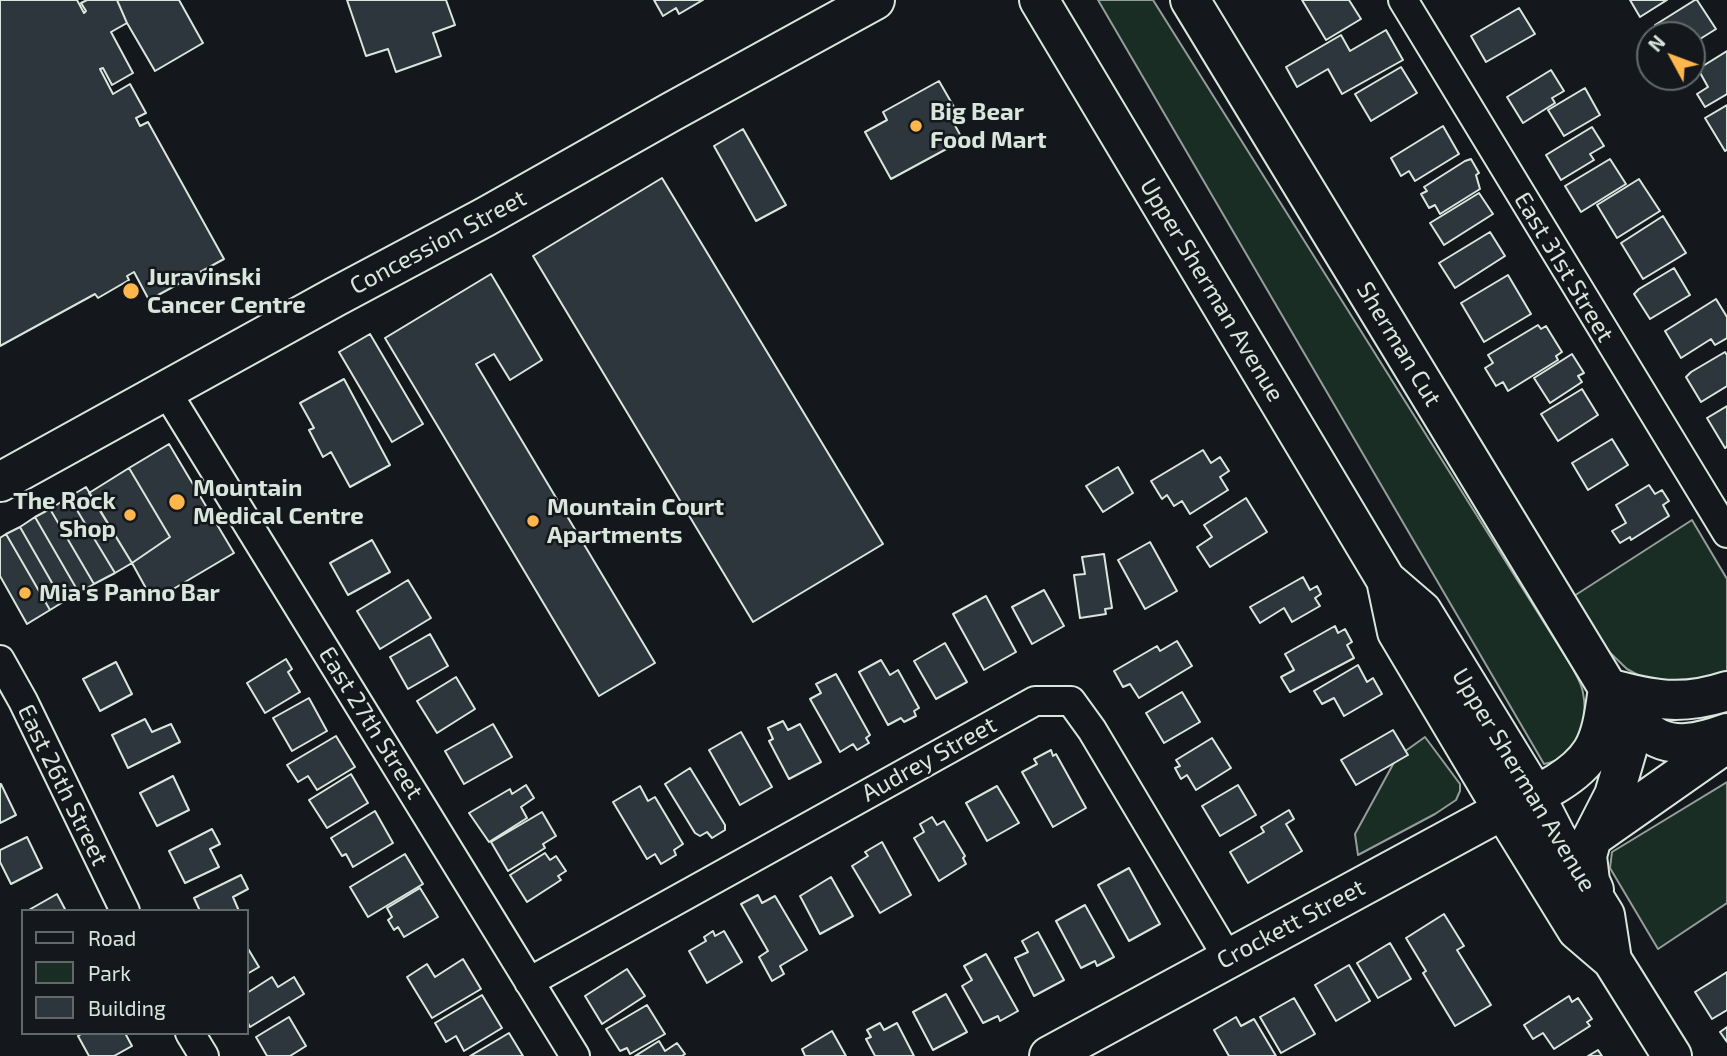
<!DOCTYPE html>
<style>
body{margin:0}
#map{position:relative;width:1727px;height:1056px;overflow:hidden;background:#14181c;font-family:"Exo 2",sans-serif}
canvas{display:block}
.legend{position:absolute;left:21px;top:909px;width:228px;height:126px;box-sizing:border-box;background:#14181c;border:2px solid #626a69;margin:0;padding:9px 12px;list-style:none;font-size:21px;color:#d8e6dc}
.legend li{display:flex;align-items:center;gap:14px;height:35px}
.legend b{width:35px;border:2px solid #626a69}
.north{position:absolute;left:1636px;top:21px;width:70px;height:70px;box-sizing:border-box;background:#14181c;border:2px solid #626a69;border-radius:50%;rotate:311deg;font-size:19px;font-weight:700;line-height:28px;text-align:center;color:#d8e6dc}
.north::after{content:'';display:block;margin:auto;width:24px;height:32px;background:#ffb74d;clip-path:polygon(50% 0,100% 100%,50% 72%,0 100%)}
</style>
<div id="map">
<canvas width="1727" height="1056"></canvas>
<ul class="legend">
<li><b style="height:9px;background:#14181c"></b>Road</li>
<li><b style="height:19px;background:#1a2d24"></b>Park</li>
<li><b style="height:19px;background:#2c363c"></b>Building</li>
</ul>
<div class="north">N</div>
</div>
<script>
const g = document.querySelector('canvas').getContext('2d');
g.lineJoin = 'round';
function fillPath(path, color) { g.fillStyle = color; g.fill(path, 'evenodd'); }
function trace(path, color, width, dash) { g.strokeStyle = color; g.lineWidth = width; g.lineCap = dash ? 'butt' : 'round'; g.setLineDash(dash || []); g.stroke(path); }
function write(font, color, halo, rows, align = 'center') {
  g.font = font + ' "Exo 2",sans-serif'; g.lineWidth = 5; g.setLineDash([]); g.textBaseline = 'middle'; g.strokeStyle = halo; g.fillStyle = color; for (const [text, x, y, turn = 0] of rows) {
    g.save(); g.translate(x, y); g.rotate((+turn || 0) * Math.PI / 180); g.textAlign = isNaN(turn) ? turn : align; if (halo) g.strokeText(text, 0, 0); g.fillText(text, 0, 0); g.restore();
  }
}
const green = new Path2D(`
 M1098 0H1153L1572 667C1576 675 1582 684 1583 693 1589 722 1576 758 1544 764Z
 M1692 520 1727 579V675L1709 684 1647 680 1627 669 1603 646 1574 596Z
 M1425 737 1460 784V791L1456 800 1435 814 1358 855 1355 834 1397 757Z
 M1727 782V903L1658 949 1610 868 1612 852Z`);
fillPath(green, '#1a2d24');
trace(green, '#939e99', 2);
const building = new Path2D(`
 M0 0H77L84 13 86 11 81 3 87 0H117L127 23 111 32 133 73 112 85 103 68 100 69 113 94 130 84 146 113 136 118 140 126 148 122 224 259 149 300 134 272 127 276 129 280 98 298 95 294 0 346Z
 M117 0H179L203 43 155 71 127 23Z
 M347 0H446L455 25 433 33 441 56 396 72 388 49 366 56Z
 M654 0H703L679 14 676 8 663 16Z
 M1302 0H1349L1361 19 1326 40Z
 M1630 0H1667L1640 17Z
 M1695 0H1697L1716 29 1692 44V35H1662L1655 25Z
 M1519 8 1535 34 1486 62 1471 36Z
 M1386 30 1403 60 1342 94 1328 69 1297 87 1286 67 1341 35 1350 51Z
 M1727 51V94L1705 107 1697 94 1708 87 1698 69Z
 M1401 67 1417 93 1371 121 1355 94Z
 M1551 70 1564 91 1552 98 1555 103 1523 123 1507 97Z
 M939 81 954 107 947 111 963 140 891 179 865 132 887 120 883 112Z
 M1585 88 1600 115 1564 136 1548 110Z
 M1727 105V150L1725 151 1705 118Z
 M1443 126 1459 154 1415 181 1409 171 1401 176 1391 158Z
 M1592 127 1604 146 1590 154 1594 160 1561 180 1546 155Z
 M743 129 786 205 756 221 714 146Z
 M1471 159 1479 173 1476 175 1480 189 1440 214 1435 205 1429 208 1421 194 1427 191 1424 187 1465 161Z
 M1610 159 1626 184 1581 212 1565 186Z
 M662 178 883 544 753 622 533 256Z
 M1639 179 1660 211 1617 238 1597 205Z
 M1479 193 1493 214 1444 245 1430 223Z
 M1663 216 1686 253 1643 279 1621 243Z
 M1490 232 1505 256 1455 288 1439 263Z
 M1674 268 1690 295 1650 319 1634 294 1639 289Z
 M491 274 542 360 510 380 494 354 476 364 655 663 599 696 385 338Z
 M1508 275 1531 314 1484 342 1461 303Z
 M1716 299 1727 317V338L1715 345 1711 339 1681 358 1665 331Z
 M1538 325 1541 329 1546 326 1562 352 1556 356 1558 360 1508 391 1503 382 1496 386 1485 368 1493 363 1488 355Z
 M370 334 423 424 392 442 339 352Z
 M1725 352 1727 355V386L1701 402 1686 377 1691 372Z
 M1572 354 1584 373 1578 376 1582 382 1550 403 1534 378Z
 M344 379 390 465 350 487 331 452 323 457 309 430 314 428 300 403Z
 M1582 389 1598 415 1558 441 1541 414Z
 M1727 406V447L1725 448 1707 418Z
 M1612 439 1628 465 1588 490 1572 463Z
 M169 444 234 553 153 601 132 563 170 537 129 468Z
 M1203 450 1211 463 1220 457 1229 471 1220 477 1228 490 1190 514 1182 501 1174 506 1167 495 1162 499 1151 481Z
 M1118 467 1133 493 1103 512 1086 486Z
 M129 468 170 537 132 563 89 493Z
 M1649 485 1655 494 1662 490 1669 501 1663 505 1669 516 1631 540 1630 537 1620 543 1612 531 1626 523 1616 505Z
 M86 487 132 563 115 573 69 497Z
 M69 497 115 573 94 584 50 509Z
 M1246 498 1267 532 1210 567 1197 547 1212 537 1204 525Z
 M50 509 94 584 79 593 35 517Z
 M35 517 79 593 63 602 20 527Z
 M20 527 63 602 50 610 6 534Z
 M6 534 50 610 27 624 0 576V538Z
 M372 540 390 572 348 595 330 563Z
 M1150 542 1177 591 1145 609 1118 560Z
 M1104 554 1112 608 1105 609 1106 614 1080 618 1074 575 1085 574 1082 557Z
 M1303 577 1310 590 1317 586 1321 594 1315 598 1320 606 1292 622 1284 608 1260 623 1250 607Z
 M408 580 431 618 380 649 357 611Z
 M1044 590 1064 626 1032 644 1012 607Z
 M986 596 1016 652 984 670 953 614Z
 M1335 626 1338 633 1345 629 1352 642 1347 645 1354 658 1290 692 1281 677 1294 670 1285 654Z
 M430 634 448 666 408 689 390 657Z
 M1177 641 1192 666 1139 698 1130 684 1123 687 1114 671 1157 646 1160 651Z
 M945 643 967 682 936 699 914 661Z
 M286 659 292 669 288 672 300 692 265 713 247 683Z
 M881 660 890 675 898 670 919 708 914 711 916 716 904 722 901 718 888 725 859 672Z
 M116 662 132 694 100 711 83 679Z
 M1358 665 1367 682 1373 678 1382 694 1344 716 1334 698 1322 704 1314 691Z
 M836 674 870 735 866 738 869 743 857 750 853 744 840 752 810 699 821 693 816 684Z
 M456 677 475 709 437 733 417 701Z
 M1182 692 1200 722 1164 743 1146 713Z
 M309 698 327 731 292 751 273 718Z
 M145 719 152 732 171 724 180 742 128 768 112 735Z
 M783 721 788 730 800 724 821 762 789 779 769 741 773 739 768 728Z
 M493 724 512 757 464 784 445 751Z
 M1393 730 1408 755 1356 785 1341 760Z
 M741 732 772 787 740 805 709 750Z
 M336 736 355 767 317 790 308 776 298 782 287 765Z
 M1212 738 1231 768 1196 790 1187 775 1181 779 1175 768 1180 766 1176 760Z
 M1051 750 1053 756 1056 754 1086 808 1053 827 1022 772 1037 764 1034 759Z
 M690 768 725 825V830L712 838 707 832 700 836 695 833 665 784Z
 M351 774 368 803 327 828 309 800Z
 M173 776 189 810 157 826 140 793Z
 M0 784H1L16 815 0 823Z
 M526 785 534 798 521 807 527 818 489 842 469 813 510 789 512 794Z
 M1238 785 1256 815 1220 836 1202 806Z
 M640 786 648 801 655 797 683 844 674 850 676 855 661 864 655 854 647 859 613 802Z
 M997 786 1019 823 987 841 966 803Z
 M1289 810 1294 819 1286 824 1302 851 1248 883 1230 852 1264 832 1261 827Z
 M375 811 393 843 353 867 346 854 342 856 331 838Z
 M542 812 556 836 543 844 545 848 508 871 491 842Z
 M932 817 937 825 944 821 965 856 963 858 966 864 939 881 914 838 924 832 920 824Z
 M212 829 220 844 210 849 219 867 185 883 169 851Z
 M27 837 42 868 11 884 0 862V850Z
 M882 842 911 895 880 913 852 866 868 856 865 852Z
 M545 853 550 860 556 856 566 871 558 876 561 880 527 902 510 875Z
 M405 854 423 884 368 917 350 887Z
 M1129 868 1160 924 1129 941 1098 885Z
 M241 875 248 889 233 897 239 911H200L194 898Z
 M831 877 853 916 820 934 800 896Z
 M420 888 438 917 404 937 398 927 394 930 388 920 392 917 387 908Z
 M57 894 66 911H27Z
 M758 895 762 903 775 896 807 950 780 966 784 974 772 981 759 957 768 951 741 904Z
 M1085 905 1114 957 1097 966 1095 961 1081 968 1056 921Z
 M1444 914 1464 946 1457 950 1491 1005 1455 1026 1423 973 1426 971 1406 938Z
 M713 931 715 936 724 931 742 962 707 983 689 951 706 941 704 937Z
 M1038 932 1064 980 1034 996 1015 958 1028 952 1022 941Z
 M1390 943 1411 979 1378 998 1357 963Z
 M247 947 259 967 247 974Z
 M986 954 1018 1011 1000 1021 998 1016 983 1023 962 986 972 980 964 966Z
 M463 959 481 989 432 1018 407 977 427 964 435 977Z
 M1349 965 1370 1001 1336 1021 1315 985Z
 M627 969 645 996 602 1024 585 996Z
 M1727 972V1010L1712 1019 1695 992Z
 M272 977 278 987 294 977 304 994 250 1027 247 1021V993Z
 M946 994 967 1032 933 1050 913 1012Z
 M482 995 502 1028 464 1051 456 1036 446 1042 435 1023Z
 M1569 996 1572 1002 1578 998 1592 1019 1587 1022 1590 1026 1554 1049 1543 1033 1533 1039 1524 1025Z
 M1294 998 1315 1034 1281 1053 1260 1017Z
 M647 1005 665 1034 630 1054 627 1048 620 1051 606 1029Z
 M289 1017 306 1046 290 1056H267L256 1037Z
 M1236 1017 1241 1026 1254 1019 1276 1056H1229L1214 1030Z
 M880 1023 884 1030 897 1023 914 1056H875L866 1039 871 1037 867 1030Z
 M1727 1027V1042L1720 1032Z
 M832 1031 846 1056H805L802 1049Z
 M83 1033H125L132 1046 114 1056H89L78 1036Z
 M509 1033 523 1056H470Z
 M659 1041 665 1051 677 1043 685 1054 682 1056H635Z
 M1598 1050 1602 1056H1588Z`);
fillPath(building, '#2c363c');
trace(building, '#d8e6dc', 2);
const street = new Path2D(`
 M1403 0 1727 533
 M166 391 575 1056
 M0 660 23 701 125 911
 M529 982 1035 701H1071L1092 730 1228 958
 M190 1033 204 1056`);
const secondary = new Path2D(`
 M1039 0 1386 580 1422 611 1535 795 1556 836 1605 915 1612 960
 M1190 0 1608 688C1646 737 1662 757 1727 733
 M0 482 335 297 485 217 671 112 875 0
 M1386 580 1397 632 1503 810 1577 930 1612 960 1672 1056
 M1608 688C1652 700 1682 706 1727 691
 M1596 835 1727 743
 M1594 890 1590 881 1587 856 1592 838 1614 795 1628 747 1625 730 1613 699
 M1049 1056 1503 810C1533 796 1574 780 1592 751 1603 733 1605 708 1608 688`);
trace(street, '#d8e6dc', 32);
trace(secondary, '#d8e6dc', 42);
trace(street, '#14181c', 28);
trace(secondary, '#14181c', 38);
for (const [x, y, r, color] of [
 [916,126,7,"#ffb74d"],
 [131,291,9,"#ffb74d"],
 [177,502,9,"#ffb74d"],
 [130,515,7,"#ffb74d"],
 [533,521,7,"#ffb74d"],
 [25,593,7,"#ffb74d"]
]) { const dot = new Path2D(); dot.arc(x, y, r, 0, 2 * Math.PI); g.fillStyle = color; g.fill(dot); trace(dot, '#14181c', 2.5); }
write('bold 24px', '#d8e6dc', '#14181c', [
 ["Big Bear",930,112],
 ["Food Mart",930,140],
 ["Juravinski",147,277],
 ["Cancer Centre",147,305],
 ["Mountain",193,488],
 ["Medical Centre",193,516],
 ["The Rock",116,501,"right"],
 ["Shop",116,529,"right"],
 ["Mountain Court",547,507],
 ["Apartments",547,535],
 ["Mia's Panno Bar",39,593]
], 'left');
write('24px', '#d8e6dc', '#14181c', [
 ["Concession Street",438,242,-28],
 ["East 31st Street",1564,267,59],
 ["Upper Sherman Avenue",1212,290,59],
 ["Sherman Cut",1399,344,59],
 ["East 27th Street",371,723,58],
 ["Audrey Street",929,759,-29],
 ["Upper Sherman Avenue",1524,780,59],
 ["East 26th Street",63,785,64],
 ["Crockett Street",1291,924,-28]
]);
</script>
